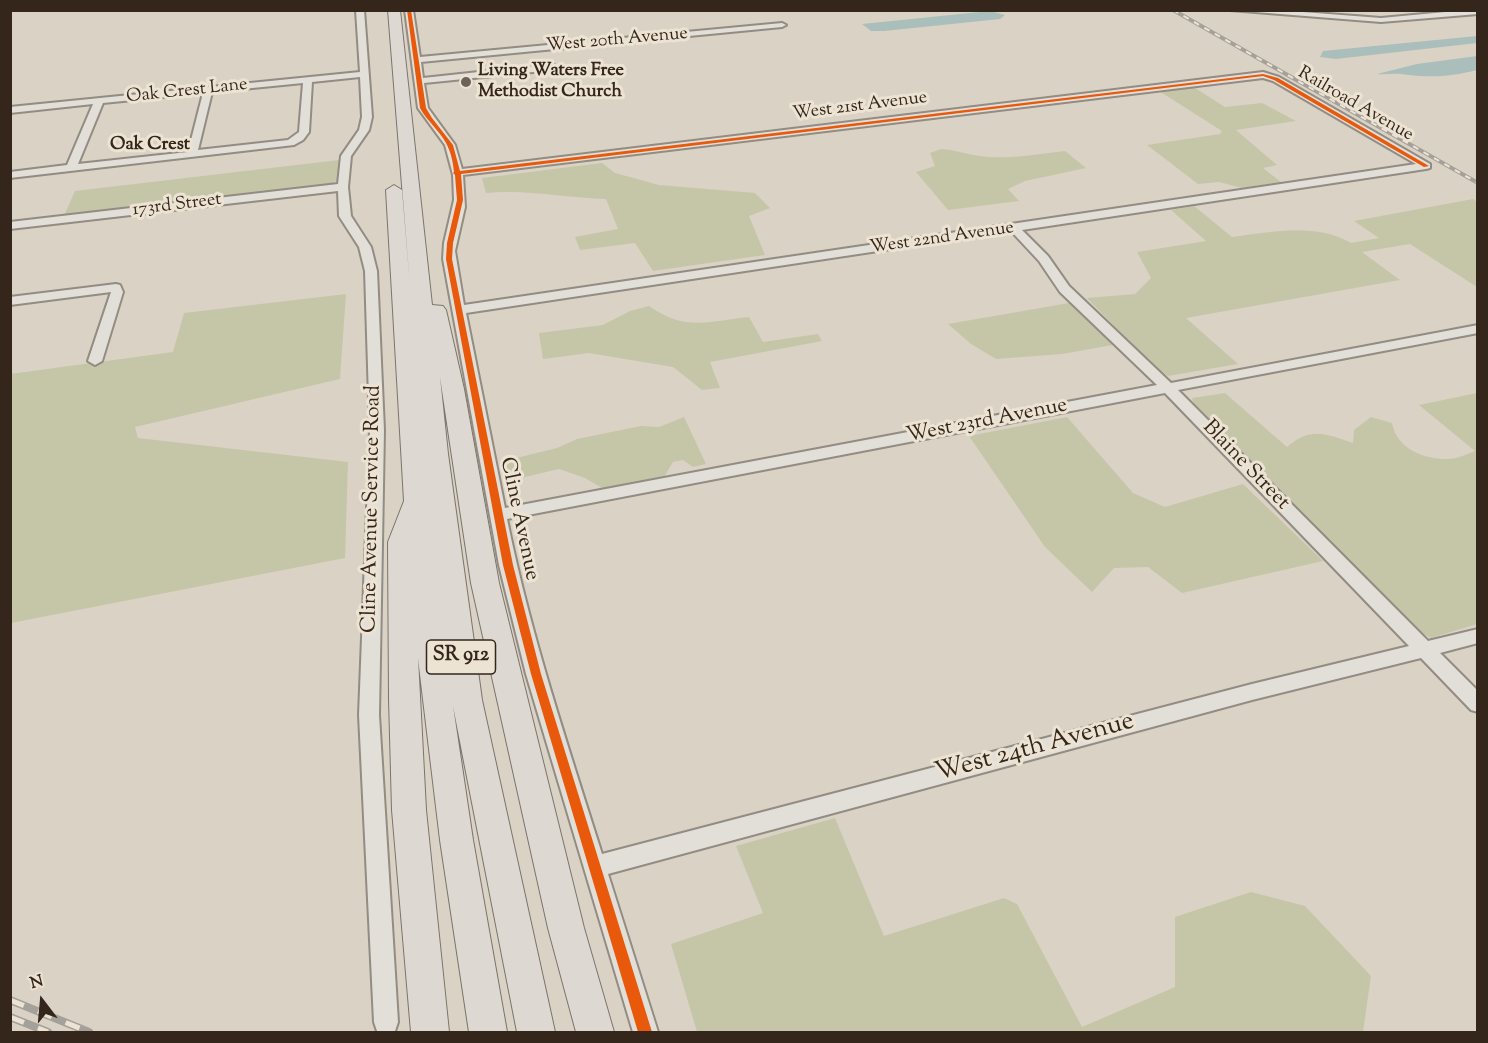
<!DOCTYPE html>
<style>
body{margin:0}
#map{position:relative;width:1488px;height:1043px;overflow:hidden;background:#dad2c4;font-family:"Sorts Mill Goudy",serif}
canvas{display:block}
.frame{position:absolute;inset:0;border:12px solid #35261c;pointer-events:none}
.north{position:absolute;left:12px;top:971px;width:60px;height:60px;-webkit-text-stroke:4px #ece3d3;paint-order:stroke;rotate:344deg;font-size:16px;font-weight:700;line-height:24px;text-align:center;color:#35261c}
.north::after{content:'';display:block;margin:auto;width:21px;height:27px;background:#35261c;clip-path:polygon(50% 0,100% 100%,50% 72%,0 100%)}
</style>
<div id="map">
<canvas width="1488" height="1043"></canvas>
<div class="frame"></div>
<div class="north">N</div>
</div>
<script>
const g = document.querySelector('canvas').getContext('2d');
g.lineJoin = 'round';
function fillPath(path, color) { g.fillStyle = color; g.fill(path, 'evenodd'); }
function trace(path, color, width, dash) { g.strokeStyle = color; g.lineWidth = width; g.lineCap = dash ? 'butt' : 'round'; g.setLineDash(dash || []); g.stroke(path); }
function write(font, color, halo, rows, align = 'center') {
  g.font = font + ' "Sorts Mill Goudy",serif'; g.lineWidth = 6; g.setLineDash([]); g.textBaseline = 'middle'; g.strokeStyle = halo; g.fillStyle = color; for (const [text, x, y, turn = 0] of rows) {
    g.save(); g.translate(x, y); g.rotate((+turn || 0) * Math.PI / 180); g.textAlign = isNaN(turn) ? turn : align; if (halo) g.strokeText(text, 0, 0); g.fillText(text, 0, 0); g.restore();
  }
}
fillPath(new Path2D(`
 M1192 86 1225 107 1262 103 1296 121 1236 130 1277 165 1263 168 1281 182 1242 188 1219 182 1198 184 1147 145 1220 134 1222 131 1159 91Z
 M941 149C956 150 966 154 979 156 1007 160 1037 154 1065 151L1086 168 1025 181 1008 189 1019 201 948 210 916 172 935 166 930 153Z
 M339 160 338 180 326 186 63 218 75 191Z
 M602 163 615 173 659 185 755 193 770 208 749 216 765 255 653 271 635 243 580 250 575 237 618 229 606 199C566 198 526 189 486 193L482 178Z
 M1473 199 1477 202V287L1410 244 1362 252 1400 280 1186 318 1238 364 1168 376 1153 366 1087 298 1135 294 1151 278 1137 252 1206 241 1171 210 1194 206 1232 237C1270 232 1316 222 1351 243L1379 238 1354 221Z
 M346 294 340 379 135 427 138 438 348 462 345 558 11 623 10 374 173 352 184 313Z
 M1069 303 1113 345 1062 354 996 359 971 344 948 324Z
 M649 306C686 332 707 321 749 317L763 342 818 334 822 341 710 362 720 388 702 390 673 367 589 353 543 359 539 333 603 325 630 311Z
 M1225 393 1287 447C1311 426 1326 434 1353 443L1354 430 1371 417 1392 423C1397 449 1423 459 1448 459 1456 459 1468 454 1475 451L1419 405 1477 393V624L1431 638 1412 627 1193 402 1192 398Z
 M684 417 706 464 693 467 683 460 673 462 664 477 602 488 585 478 559 469 508 481 504 461 557 448 577 439 641 426 659 427Z
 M1067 417 1133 493 1165 507 1243 484 1323 561 1182 593 1148 567 1114 568 1092 592 1045 547 969 436Z
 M835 818 884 936 1004 898 1017 904 1082 1027 1175 987V917L1251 892 1305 906 1371 976 1363 1032H697L671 944 763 913 736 846Z`), '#c5c6a8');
fillPath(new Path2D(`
 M990 11 1005 15 1000 19 884 31H871L862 24Z
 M1477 36V43L1336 59 1320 57 1323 51Z
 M1477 56V70C1450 77 1428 78 1401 74 1393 73 1385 75 1377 74L1417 64Z`), '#aabfbb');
const minor = new Path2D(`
 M356 10H364L372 117 369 130 351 156 348 187 351 216 371 247 377 271 384 430 379 715 398 1022 395 1031H377L374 1022 359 715 370 430 365 271 359 247 339 216 338 191 10 229V222L338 184 341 156 359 130 362 117 360 77 312 82 309 132 303 140 294 145 10 178V172L67 165 93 104 10 113V107L360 72ZM303 83 299 132 288 140 198 150 212 92ZM203 93 188 152 78 164 103 103Z
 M405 10H413L420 57 782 23 786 25 782 27 421 62 423 78 553 64 557 67 553 70 424 83 428 108 455 145 462 169 1263 72 1279 77 1430 164V168L1426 169 1022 230 1048 256 1069 286 1171 383 1478 325V333L1178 390 1428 641 1478 629V643L1440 653 1478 691V712L1471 710 1421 658 1252 700 608 874 658 1032H633L526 674 499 565 443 259 444 243 454 200 453 175 445 145 418 108ZM1263 78 1273 81 1416 164 464 305 455 251 465 207 463 175ZM1011 231 1039 261 1060 292 1157 385 505 508 466 313ZM1165 393 1409 646 1252 684 602 854C567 743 530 633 507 519Z
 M1230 10H1276L1381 18 1467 10H1478V14L1381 22Z
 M116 284 120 285 123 292 102 361 95 365 88 361 111 292 10 305V297Z`);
const highway = new Path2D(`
 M388 10H400L432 305 443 306 446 310 464 389 499 583 584 928 614 1032H576L548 928 471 583 440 377 448 454 482 700 555 1032H517L453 706 473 840 507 1032H469L440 840 418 658 426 810 449 1032H411L392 810 389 699 388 542 404 501 386 190 394 185 402 190 410 286Z`);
trace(minor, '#928c83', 4);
trace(highway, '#7b746c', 2);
fillPath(minor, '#e2dfd8');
fillPath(highway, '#ddd9d2');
const railFar1 = new Path2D(`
 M1173 10 1478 183`);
const rail = new Path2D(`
 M10 1000 89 1032
 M10 1017 48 1032`);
trace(railFar1, '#a4a09a', 4);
trace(rail, '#a4a09a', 8);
trace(railFar1, '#ece3d3', 2, [6]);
trace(rail, '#ece3d3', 5, [15]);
fillPath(new Path2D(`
 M407 10H411L426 108 432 118 453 145 460 171 1263 74 1278 78 1429 166 1424 167 1274 80 1263 76 461 174 463 200 453 243 452 259 513 565 541 674 652 1032H638L531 674 503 565 446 259 447 243 457 200 455 175 453 173 454 172C453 162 451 152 446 143 439 130 427 121 420 108Z`), '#e8590c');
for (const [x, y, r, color] of [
 [466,82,6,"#6f6257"]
]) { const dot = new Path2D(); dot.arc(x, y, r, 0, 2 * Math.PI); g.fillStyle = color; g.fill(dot); trace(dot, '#ece3d3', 2); }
write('18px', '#35261c', '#ece3d3', [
 ["West 20th Avenue",617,41,-5],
 ["Oak Crest Lane",187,92,-6],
 ["Railroad Avenue",1355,105,30],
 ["West 21st Avenue",860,107,-7],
 ["173rd Street",177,206,-7],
 ["West 22nd Avenue",942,239,-8]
]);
write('bold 18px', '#35261c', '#ece3d3', [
 ["Living Waters Free",478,72],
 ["Methodist Church",478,93]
], 'left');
write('bold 18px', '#35261c', '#ece3d3', [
 ["Oak Crest",150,146]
]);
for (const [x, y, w] of [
 [461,657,69]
]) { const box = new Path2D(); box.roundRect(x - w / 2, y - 17, w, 34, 4.5); g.fillStyle = '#ece3d3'; g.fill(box); trace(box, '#35261c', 1.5); }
write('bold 20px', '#35261c', null, [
 ["SR 912",461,657]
]);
write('21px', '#35261c', '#ece3d3', [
 ["West 23rd Avenue",987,422,-11],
 ["Blaine Street",1245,466,46],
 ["Cline Avenue Service Road",373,509,-89],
 ["Cline Avenue",518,519,78]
]);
write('26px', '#35261c', '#ece3d3', [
 ["West 24th Avenue",1035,749,-15]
]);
</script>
